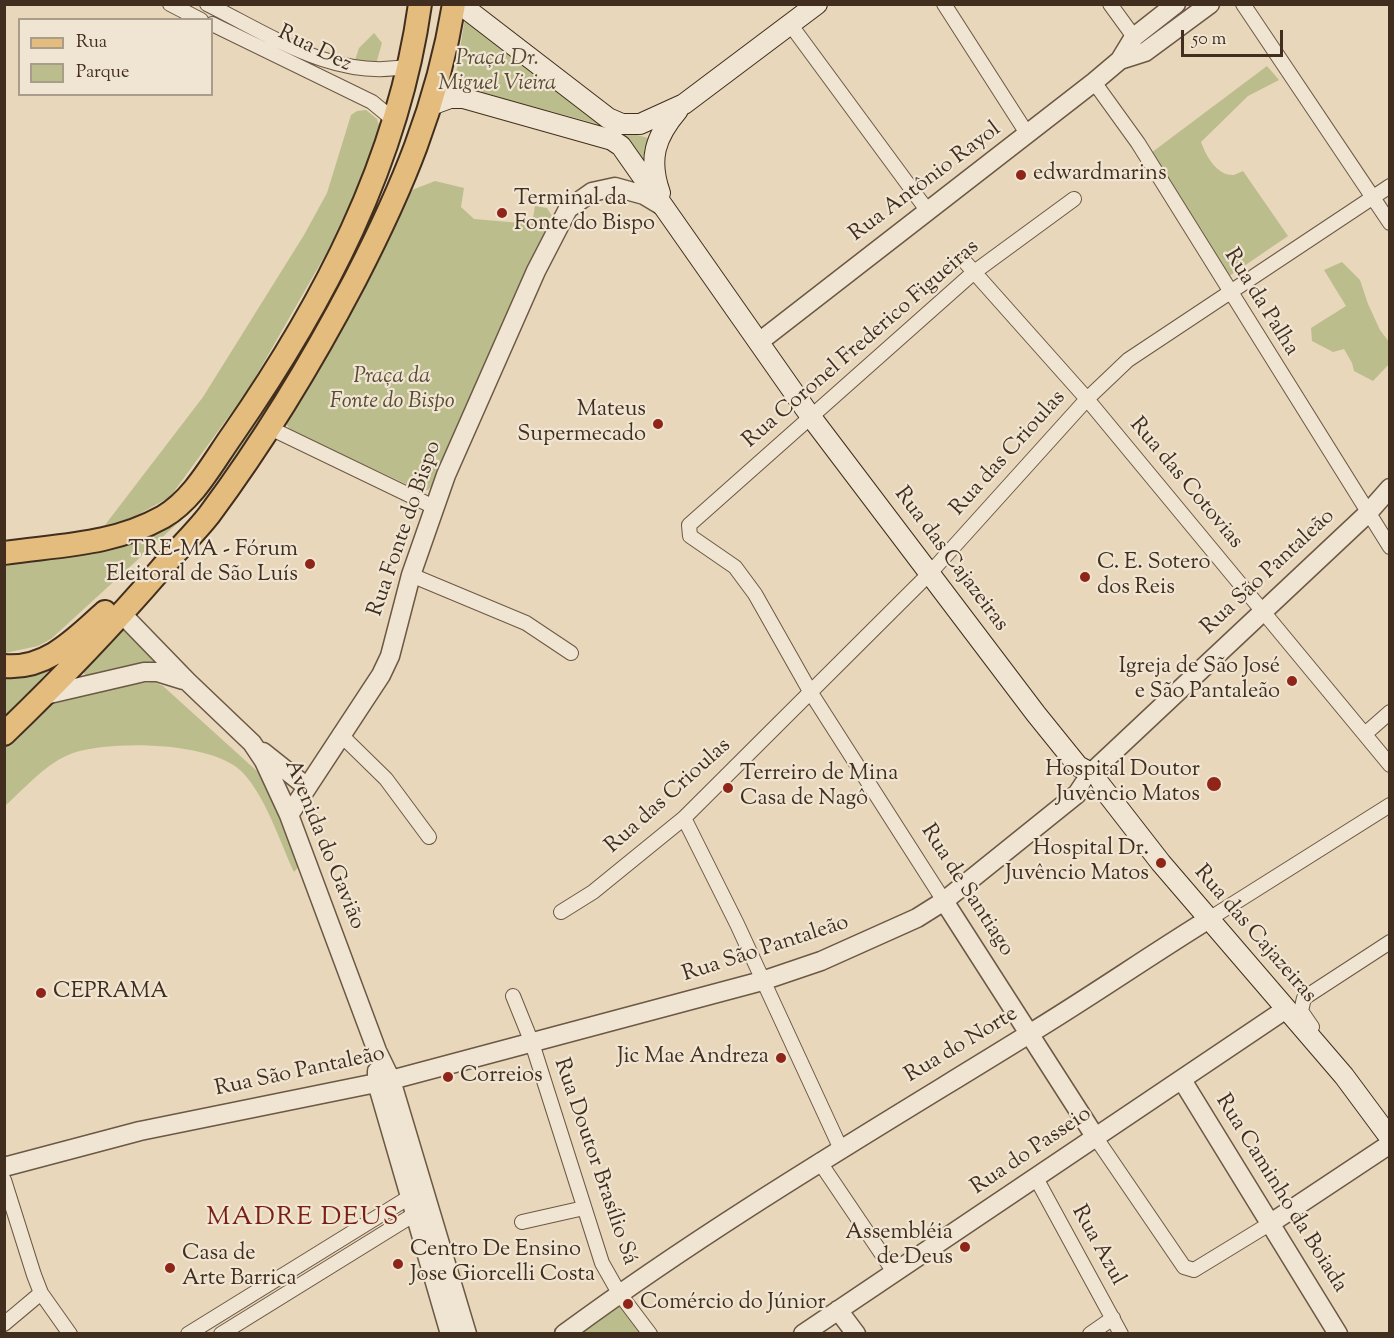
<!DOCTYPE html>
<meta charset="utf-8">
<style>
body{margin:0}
#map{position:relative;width:1394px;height:1338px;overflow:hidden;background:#e8d7ba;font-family:"Sorts Mill Goudy",serif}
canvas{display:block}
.frame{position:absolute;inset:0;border:6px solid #412e1e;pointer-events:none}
.legend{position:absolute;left:18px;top:18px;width:195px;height:78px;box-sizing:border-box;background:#f0e5d2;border:2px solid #aa9c8a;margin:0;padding:8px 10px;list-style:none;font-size:18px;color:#412e1e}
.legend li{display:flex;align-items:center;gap:12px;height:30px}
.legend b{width:30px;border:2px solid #aa9c8a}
.scale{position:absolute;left:1181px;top:30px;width:102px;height:27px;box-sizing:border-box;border:3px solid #412e1e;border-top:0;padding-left:8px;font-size:18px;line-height:21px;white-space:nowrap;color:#412e1e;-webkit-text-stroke:4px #f0e5d2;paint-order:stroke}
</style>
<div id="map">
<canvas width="1394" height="1338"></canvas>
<div class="frame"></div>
<ul class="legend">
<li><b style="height:8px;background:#e4bc7d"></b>Rua</li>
<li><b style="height:16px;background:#bbbd8c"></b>Parque</li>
</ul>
<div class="scale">50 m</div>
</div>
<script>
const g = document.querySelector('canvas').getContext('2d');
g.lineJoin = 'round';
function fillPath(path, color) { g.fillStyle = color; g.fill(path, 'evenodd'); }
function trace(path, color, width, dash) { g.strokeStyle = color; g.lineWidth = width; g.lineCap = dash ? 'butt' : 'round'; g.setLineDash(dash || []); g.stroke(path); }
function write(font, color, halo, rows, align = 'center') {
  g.font = font + ' "Sorts Mill Goudy",serif'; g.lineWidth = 4.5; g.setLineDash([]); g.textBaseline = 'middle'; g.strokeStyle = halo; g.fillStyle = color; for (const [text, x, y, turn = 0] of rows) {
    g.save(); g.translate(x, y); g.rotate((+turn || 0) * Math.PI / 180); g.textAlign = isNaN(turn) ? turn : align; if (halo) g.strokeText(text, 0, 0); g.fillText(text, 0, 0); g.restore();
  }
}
fillPath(new Path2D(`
 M465 18 622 131 648 138 643 168 610 131 594 123 476 91 474 84 456 73Z
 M374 33 382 43 376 64H357L355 60 359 48Z
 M1267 66 1279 80 1248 96 1201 142C1206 156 1217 176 1234 175L1243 171 1288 236 1228 277 1151 153Z
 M366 110 377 119 380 128 360 189 339 231 248 390 170 497 132 518 105 525 203 397 304 235 327 193 351 115 357 111Z
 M435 181 464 188 461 207 474 219 532 224 535 206 547 208 552 216 548 231 434 483 428 490H419L294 432 288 427 285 420 401 206 412 190Z
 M366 217 371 219 311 341 271 405 204 499 51 639 38 646 5 653V565L172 520Z
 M1342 262 1360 280 1368 304 1380 330 1389 342V364L1373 381 1354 371 1352 363 1344 349 1333 352 1312 341 1311 328 1346 306 1324 270Z
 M123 629 154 654 155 663 87 677 81 670Z
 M61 658 5 717V674Z
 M154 682 163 686 258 772 269 787 300 865 294 872C279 840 267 800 244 774 216 741 111 740 73 753 47 762 24 789 5 806V744L51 700 101 688Z
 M616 1301 641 1333 575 1334Z`), '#bbbd8c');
const minor = new Path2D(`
 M170 4 201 20
 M207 4C270 35 337 82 409 66
 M944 4 1028 135
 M1110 4 1134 37
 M1243 4 1390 223
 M212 24 372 102 395 121
 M790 24 927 210
 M1094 82 1138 143 1390 547
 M966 263 1087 399 1390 765
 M270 428 434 507
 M411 575 526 623 571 653
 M340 734 386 779 429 837
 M1365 734 1390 712
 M684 818 737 924 840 1147
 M944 901 811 693 755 594 735 567 690 536 689 525 973 273 1074 199
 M561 912 593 892 684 818 930 573 1087 399 1128 360 1390 186
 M1209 919 1390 805
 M513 996 532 1043 602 1263 619 1293 650 1334
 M1312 1027 1301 1011 1304 998 1390 942
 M1096 1138 1184 1267 1194 1270 1271 1223
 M819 1161 894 1272
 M1036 1178 1121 1334
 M4 1180 34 1275 41 1293 70 1334
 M522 1222 584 1208
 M4 1324 41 1293
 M188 1334 416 1193
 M221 1334 423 1209
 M1090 1334 1113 1318`);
const tertiary = new Path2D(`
 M1120 60 1145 52 1210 4
 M759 342 1094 82 1120 60 1134 37 1176 4
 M122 614 187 681 252 743 264 761 289 815 377 1051 391 1080 467 1334
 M45 695 144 672H157L183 680
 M263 752 307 787
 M289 815 381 675 390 656 411 575 446 475 536 271 568 209 592 192 615 187 644 195 664 207
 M944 901 1096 1138
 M377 1071V1083L450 1334
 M1182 1080 1338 1334
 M4 1167 140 1131 391 1080 762 981 821 961 917 918 944 901 1077 794 1091 773 1367 514 1390 488
 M1271 1223 1390 1144
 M838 1310 856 1334
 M564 1334C713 1224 872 1131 1029 1034 1090 997 1149 956 1209 919
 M803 1334 1286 1009`);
const secondary = new Path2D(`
 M460 4 608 118 622 124H640L684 104 817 4
 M431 105 450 98H463L612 140 621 146 811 417 1036 714 1078 766 1091 773 1161 863 1344 1076 1390 1138
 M660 193C648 159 655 137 678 110`);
const primary = new Path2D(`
 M4 553C59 545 113 545 163 517 194 499 213 462 233 434 323 304 398 163 420 4
 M4 666C47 670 76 638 105 612
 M4 734C59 681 111 627 161 569 176 551 194 534 209 515 264 441 312 362 355 280 402 189 437 107 454 4`);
trace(minor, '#6b5845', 16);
trace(tertiary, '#6b5845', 21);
trace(secondary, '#412e1e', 22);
trace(primary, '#412e1e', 26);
trace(minor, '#f0e5d2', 14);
trace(tertiary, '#f0e5d2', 18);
trace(secondary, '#f0e5d2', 20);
trace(primary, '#e4bc7d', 22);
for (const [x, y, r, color] of [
 [1021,175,6,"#8f2418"],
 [502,213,6,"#8f2418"],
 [658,424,6,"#8f2418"],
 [310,564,6,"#8f2418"],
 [1085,577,6,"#8f2418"],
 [1292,681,6,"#8f2418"],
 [1214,784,8,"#8f2418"],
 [728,788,6,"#8f2418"],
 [1161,863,6,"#8f2418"],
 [41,993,6,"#8f2418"],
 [781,1058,6,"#8f2418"],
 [448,1077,6,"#8f2418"],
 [965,1247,6,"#8f2418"],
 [398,1264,6,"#8f2418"],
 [170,1268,6,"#8f2418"],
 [628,1304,6,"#8f2418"]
]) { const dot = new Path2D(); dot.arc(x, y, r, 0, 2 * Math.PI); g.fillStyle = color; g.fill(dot); trace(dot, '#f0e5d2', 2); }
write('22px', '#412e1e', '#f0e5d2', [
 ["Rua Dez",314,50,26],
 ["Rua Antônio Rayol",926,183,-37],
 ["Rua da Palha",1260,303,58],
 ["Rua Coronel Frederico Figueiras",862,345,-41],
 ["Rua das Crioulas",1009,454,-48],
 ["Rua das Cotovias",1185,484,50],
 ["Rua Fonte do Bispo",406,529,-71],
 ["Rua das Cajazeiras",950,560,53],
 ["Rua São Pantaleão",1269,573,-43],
 ["Rua das Crioulas",669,797,-42],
 ["Avenida do Gavião",323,845,68],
 ["Rua de Santiago",966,891,57],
 ["Rua das Cajazeiras",1254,935,49],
 ["Rua São Pantaleão",766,950,-18],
 ["Rua do Norte",962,1046,-31],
 ["Rua São Pantaleão",300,1073,-12],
 ["Rua do Passeio",1032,1152,-34],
 ["Rua Doutor Brasílio Sá",594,1162,71],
 ["Rua Caminho da Boiada",1280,1194,58],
 ["Rua Azul",1097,1246,61]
]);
write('italic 22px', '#594b34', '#f0e5d2', [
 ["Praça Dr.",497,60],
 ["Miguel Vieira",497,85],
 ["Praça da",392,378],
 ["Fonte do Bispo",392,403]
]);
write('22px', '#412e1e', '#f0e5d2', [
 ["edwardmarins",1033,175],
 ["Terminal da",514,200],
 ["Fonte do Bispo",514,225],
 ["Mateus",646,411,"right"],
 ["Supermecado",646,436,"right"],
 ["TRE-MA - Fórum",298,551,"right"],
 ["Eleitoral de São Luís",298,576,"right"],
 ["C. E. Sotero",1097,564],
 ["dos Reis",1097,589],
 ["Igreja de São José",1280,668,"right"],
 ["e São Pantaleão",1280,693,"right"],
 ["Hospital Doutor",1200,771,"right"],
 ["Juvêncio Matos",1200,796,"right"],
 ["Terreiro de Mina",740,775],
 ["Casa de Nagô",740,800],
 ["Hospital Dr.",1149,850,"right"],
 ["Juvêncio Matos",1149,875,"right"],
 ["CEPRAMA",53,993],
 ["Jic Mae Andreza",769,1058,"right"],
 ["Correios",460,1077],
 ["Assembléia",953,1234,"right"],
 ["de Deus",953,1259,"right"],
 ["Centro De Ensino",410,1251],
 ["Jose Giorcelli Costa",410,1276],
 ["Casa de",182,1255],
 ["Arte Barrica",182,1280],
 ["Comércio do Júnior",640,1304]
], 'left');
g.letterSpacing = '1.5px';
write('26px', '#7a1f14', '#f0e5d2', [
 ["MADRE DEUS",303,1220]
]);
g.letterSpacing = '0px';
</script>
